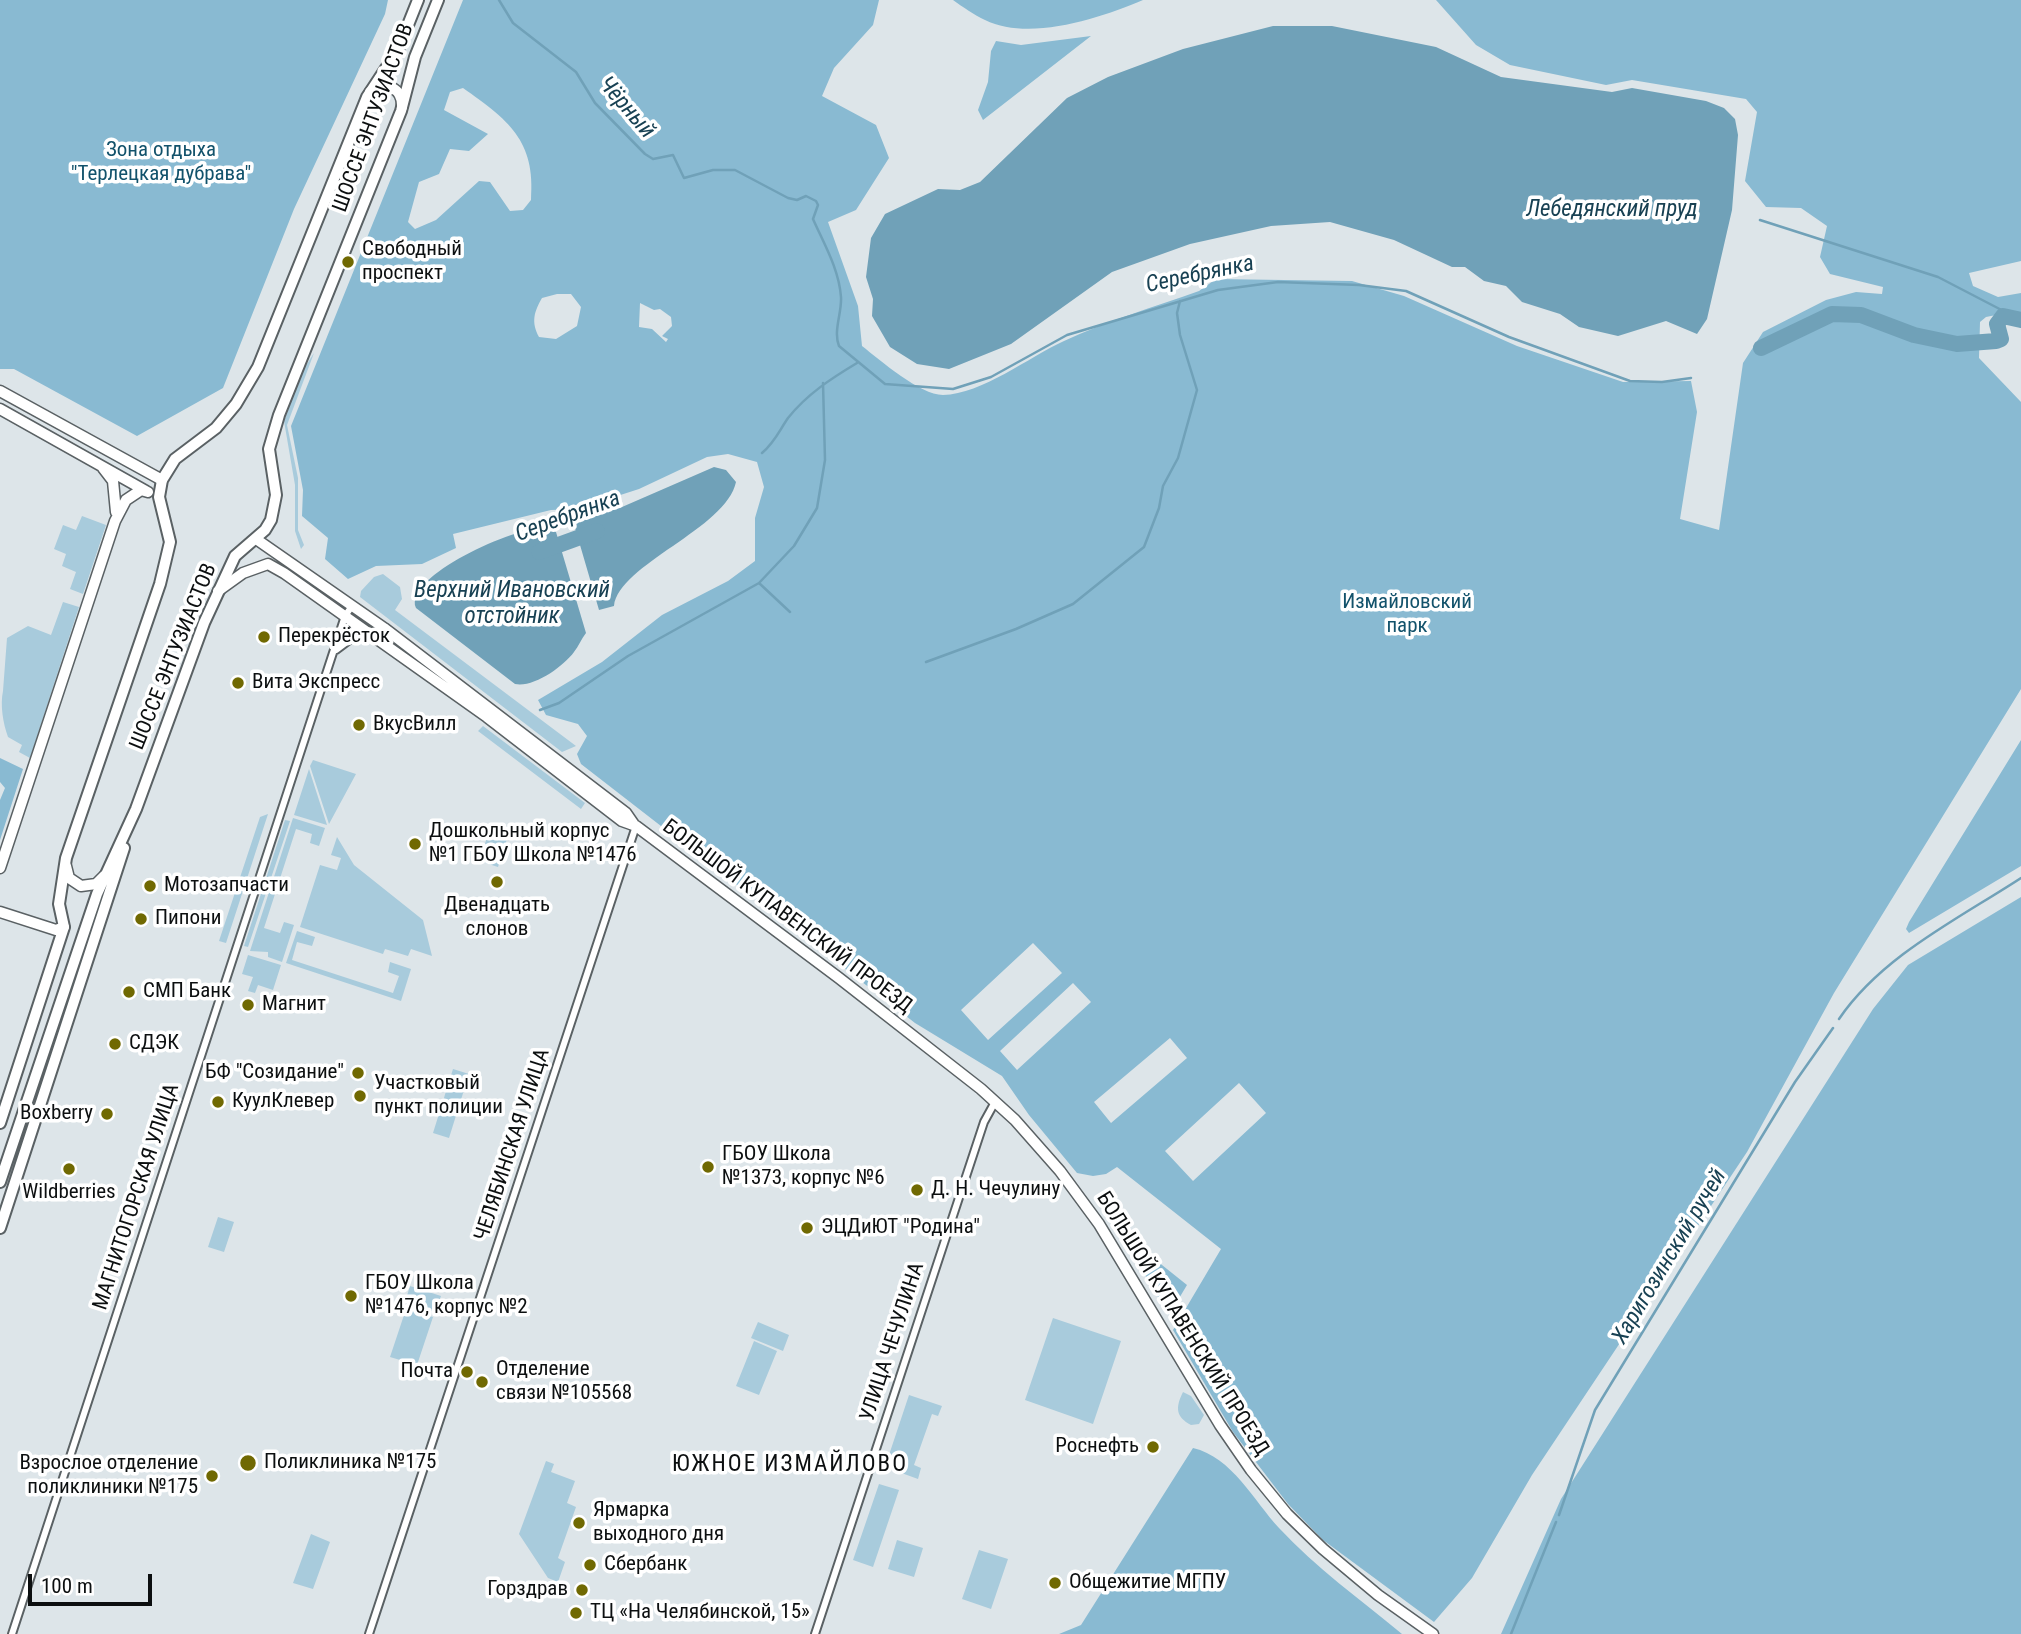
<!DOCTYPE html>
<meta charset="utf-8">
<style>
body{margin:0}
#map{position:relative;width:2021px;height:1634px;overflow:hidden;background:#dde5e9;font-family:"Roboto Condensed",sans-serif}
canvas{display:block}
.scale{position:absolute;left:28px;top:1574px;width:124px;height:32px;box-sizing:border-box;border:4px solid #0c0f10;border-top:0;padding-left:9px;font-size:21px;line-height:24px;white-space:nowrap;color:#0c0f10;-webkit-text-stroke:5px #fff;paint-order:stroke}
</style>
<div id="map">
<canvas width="2021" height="1634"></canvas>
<div class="scale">100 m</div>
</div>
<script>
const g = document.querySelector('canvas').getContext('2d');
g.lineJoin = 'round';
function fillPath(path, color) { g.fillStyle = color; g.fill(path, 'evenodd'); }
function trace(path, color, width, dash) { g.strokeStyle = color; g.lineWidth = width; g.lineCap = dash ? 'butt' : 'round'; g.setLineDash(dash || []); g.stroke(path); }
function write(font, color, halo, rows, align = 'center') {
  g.font = font + ' "Roboto Condensed",sans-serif'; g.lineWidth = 7; g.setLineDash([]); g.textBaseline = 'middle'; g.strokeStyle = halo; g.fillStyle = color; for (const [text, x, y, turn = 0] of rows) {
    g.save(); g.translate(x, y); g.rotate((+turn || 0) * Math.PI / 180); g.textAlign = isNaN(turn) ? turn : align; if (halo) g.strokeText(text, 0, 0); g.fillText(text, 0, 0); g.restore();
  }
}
fillPath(new Path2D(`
 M314 353 287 425 298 478V530L304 545 301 549 295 531V485L284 421 303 370Z
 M82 516 106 525 83 594 70 589 76 572 62 566 66 554 54 549 63 525 76 530Z
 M383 574 400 587 402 599 395 610 576 746 562 752 360 597 361 591 374 577Z
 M63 602 79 607 30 758 19 752 22 745 8 737C3 723 0 705 3 691L7 638 28 626 51 635Z
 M483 726 585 803 581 809 478 731Z
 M313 760 356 774 329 824 310 766Z
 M309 769 327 825 294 815Z
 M268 814 226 943 219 941 260 817Z
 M293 818 325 828 319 846 310 843 312 834 296 829 264 928 280 933 284 922 294 925 282 962 268 957V952L250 951Z
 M285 820 290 821 248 947 244 946Z
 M490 829 508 836 498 867 479 861Z
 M337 837 354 865 423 920 432 956 411 949 408 956 385 949 383 954 300 927 320 865 337 870 341 858 331 855Z
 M297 931 315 937 312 946 297 942 292 960 393 993 399 976 388 972 390 962 411 969 401 1001 286 963Z
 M248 955 281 965 273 990 258 985 255 993 248 991 253 977 242 974Z
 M453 1069 469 1074 449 1138 433 1133Z
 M218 1217 234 1222 224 1252 208 1247Z
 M410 1286 441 1296 435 1312 405 1302Z
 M406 1309 433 1317 417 1365 390 1357Z
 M1053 1318 1121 1341 1093 1424 1025 1400Z
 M758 1322 789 1335 783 1351 751 1338Z
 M754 1341 777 1351 759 1395 736 1386Z
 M1183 1392 1191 1396 1204 1415 1199 1424 1191 1425C1176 1417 1175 1408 1183 1392Z
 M909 1395 942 1406 938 1416 932 1414 914 1465 921 1468 918 1479 885 1467Z
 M546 1461 554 1464 551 1472 575 1481 567 1503 576 1507 558 1558 565 1562 558 1582 548 1578 519 1534Z
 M879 1484 899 1490 873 1567 853 1560Z
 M311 1534 330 1542 313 1589 293 1583Z
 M897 1540 923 1548 914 1577 888 1569Z
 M979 1550 1008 1559 991 1609 962 1599Z`), '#a8cbdc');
fillPath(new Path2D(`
 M0 0H388L385 14 294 209 223 388 137 436 14 369H0Z
 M463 0H879L873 25 834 68 822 96 876 125 889 158 856 210 828 222 858 306 862 346C880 360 920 395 943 395 982 394 1029 357 1064 341 1107 321 1154 307 1199 291L1216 279 1352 281 1404 296 1517 346 1623 382 1691 381 1697 412 1680 519 1719 530 1743 363 1763 332 1826 300 1856 292 1882 294 1883 287 1830 274 1820 257 1827 226 1801 208 1766 207 1745 181 1757 112 1746 99 1632 80 1606 85 1510 65 1476 45 1436 0H2021V261L1969 273 1973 286 1998 297 2021 293V325L2001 314 1986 317 1980 322 1979 358 2021 402V689L1834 993 1747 1152 1532 1475 1472 1578 1434 1622 1323 1540 1288 1504 1233 1432 1173 1330 1221 1249 1117 1167 1106 1174 1093 1176 1077 1173 1029 1115 1002 1076 915 1023 581 764 577 754 587 736 578 724 546 715 538 700 602 662 662 615 728 581 755 561V518L764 487 757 462 728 454 707 457 639 489 577 509 551 510 453 534 456 548 422 564 376 566 348 579 325 559 328 538 302 516 303 490 291 426ZM463 88C508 120 536 140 531 200L523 210 510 211 490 182 479 181 436 220 415 229 408 222 419 182 439 174 450 149 469 151 488 134 444 110 450 92ZM557 294H571L581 307 577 326 556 339 539 337C531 322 534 312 542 298ZM640 303 654 310 660 309 671 317 672 326 662 336 668 339 666 342 652 329 639 327ZM1033 943 1062 973 988 1040 961 1010ZM1073 983 1091 1002 1017 1070 1000 1051ZM1170 1038 1187 1058 1111 1123 1094 1102ZM1239 1083 1266 1113 1193 1181 1165 1151Z
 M953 0H1143C1100 18 1030 42 985 20 974 15 963 7 953 0Z
 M1091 36 983 120 978 110 988 82 991 51 996 41 1021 45Z
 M2021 740V866L1909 933 1906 929 1909 922Z
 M0 758 23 769 0 840V800L5 788 0 782Z
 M2021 897V1634H1501L1561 1499 1873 1009 1908 965Z
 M1132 1241 1187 1285 1169 1315 1127 1245Z
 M1193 1448C1232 1457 1254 1501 1279 1528 1315 1567 1361 1600 1402 1634H1059L1081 1625Z`), '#89bad2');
fillPath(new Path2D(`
 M1273 26H1332L1436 47 1501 77 1612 92 1632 88 1706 101 1724 108 1735 119 1738 135 1732 210 1707 319 1697 334 1666 321 1618 336 1579 327 1560 314 1522 302 1506 286 1484 281 1465 267H1452L1394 240 1330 222 1271 226 1190 244 1112 272 1011 344 949 369 917 364 890 347 872 316 873 299 866 277 871 238 885 214 938 189 960 190 980 182 1067 98 1108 77 1183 49Z
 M714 467 726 470 736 482C726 529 619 564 614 606L599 610 573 521 622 507Z
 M551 527 556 532 586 633C581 639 579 646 574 652 563 667 533 688 515 684L416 608C403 575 523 523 551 527Z`), '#70a1b8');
trace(new Path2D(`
 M499 0 513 23 576 72 595 103 645 154 653 159 673 155 684 178 713 170H735L788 198 797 200 806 196 816 201 818 205 813 219C824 244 839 269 841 297 842 313 833 331 839 346L885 384 953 389 991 377 1067 335 1218 290 1278 282 1359 285 1406 291 1509 337 1630 381 1662 382 1691 378
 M1760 220 1938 277 2015 317
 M762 453C775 442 779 431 788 418 807 394 832 378 857 363
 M759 583 790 612
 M926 662 1016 629 1073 604 1144 547 1159 508 1163 486 1178 458 1197 390 1180 335 1177 313 1180 301
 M540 710 559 703 628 656 759 583 794 546 817 508 825 460 823 383
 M1839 1019C1882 956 1958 919 2021 878
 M1559 1515 1595 1410 1795 1082 1833 1028
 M1511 1634 1556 1522`), '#70a1b8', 2.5);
trace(new Path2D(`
 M1761 348 1832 314 1861 315 1914 335 1957 344 1996 341 2001 339 1997 324 2003 316 2021 320
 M539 552 597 531`), '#70a1b8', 16);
const minor = new Path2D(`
 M336 650 352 638 371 636
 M12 1634 345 616 352 606
 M369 1634 636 826
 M815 1634 984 1122 995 1102`);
const secondary = new Path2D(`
 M370 92C385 80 403 88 402 107
 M0 391 162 480
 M0 409 146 491
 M103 468 113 481 116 512
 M256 539 384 628 626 813 635 826
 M218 591 243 573 268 564 284 573 487 717 622 821 636 826 839 978 981 1089 1015 1120 1060 1171 1099 1224 1220 1425 1251 1470 1287 1514 1323 1549 1378 1595 1433 1634
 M66 866 69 878 81 886 96 884 104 876
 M0 868 115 521 126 500 141 490 148 492
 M0 912 56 930 64 927`);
const primary = new Path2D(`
 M0 1123 64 927 59 904 66 858 160 584 170 542 159 497 162 480 175 459 216 428 236 404 258 367 367 97 398 50 418 0
 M0 1182 97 894 136 809 204 623 235 556 265 530 271 520 276 495 269 449 279 415 401 111 415 57 438 0
 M0 1228 124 848`);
trace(minor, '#5a6164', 10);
trace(secondary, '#5a6164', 13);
trace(primary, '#5a6164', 14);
trace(minor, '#fff', 6);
trace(secondary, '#fff', 10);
trace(primary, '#fff', 10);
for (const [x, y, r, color] of [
 [348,262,7,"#706902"],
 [264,637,7,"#706902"],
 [238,683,7,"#706902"],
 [359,725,7,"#706902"],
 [415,844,7,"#706902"],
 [497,882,7,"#706902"],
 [150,886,7,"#706902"],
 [141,919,7,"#706902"],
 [129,992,7,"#706902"],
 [248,1005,7,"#706902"],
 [115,1044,7,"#706902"],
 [358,1073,7,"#706902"],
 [360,1096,7,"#706902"],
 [218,1102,7,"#706902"],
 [107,1114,7,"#706902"],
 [708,1167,7,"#706902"],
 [69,1169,7,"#706902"],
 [917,1190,7,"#706902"],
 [807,1228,7,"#706902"],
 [351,1296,7,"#706902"],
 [467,1372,7,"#706902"],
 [482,1382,7,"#706902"],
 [1153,1447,7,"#706902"],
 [248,1463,9,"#706902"],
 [212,1476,7,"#706902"],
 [579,1523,7,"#706902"],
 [590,1565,7,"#706902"],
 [1055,1583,7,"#706902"],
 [582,1590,7,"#706902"],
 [576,1613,7,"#706902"]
]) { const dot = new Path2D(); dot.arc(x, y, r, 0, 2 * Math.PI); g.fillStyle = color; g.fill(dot); trace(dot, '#fff', 2.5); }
write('21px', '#0c0f10', '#fff', [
 ["ШОССЕ ЭНТУЗИАСТОВ",374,118,-70],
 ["ШОССЕ ЭНТУЗИАСТОВ",174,657,-68],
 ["БОЛЬШОЙ КУПАВЕНСКИЙ ПРОЕЗД",787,917,37],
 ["ЧЕЛЯБИНСКАЯ УЛИЦА",513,1145,-72],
 ["МАГНИТОГОРСКАЯ УЛИЦА",137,1197,-72],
 ["БОЛЬШОЙ КУПАВЕНСКИЙ ПРОЕЗД",1182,1324,58],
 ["УЛИЦА ЧЕЧУЛИНА",893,1342,-72]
]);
write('21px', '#12526b', '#fff', [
 ["Зона отдыха",161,151],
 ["\"Терлецкая дубрава\"",161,175],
 ["Измайловский",1407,603],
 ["парк",1407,627]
]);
write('21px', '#0c0f10', '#fff', [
 ["Свободный",362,250],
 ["проспект",362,274],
 ["Перекрёсток",278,637],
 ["Вита Экспресс",252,683],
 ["ВкусВилл",373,725],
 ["Дошкольный корпус",429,832],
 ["№1 ГБОУ Школа №1476",429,856],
 ["Мотозапчасти",164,886],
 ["Двенадцать",497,906,"center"],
 ["слонов",497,930,"center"],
 ["Пипони",155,919],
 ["СМП Банк",143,992],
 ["Магнит",262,1005],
 ["СДЭК",129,1044],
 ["БФ \"Созидание\"",344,1073,"right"],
 ["Участковый",374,1084],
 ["пункт полиции",374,1108],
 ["КуулКлевер",232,1102],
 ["Boxberry",93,1114,"right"],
 ["ГБОУ Школа",722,1155],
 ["№1373, корпус №6",722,1179],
 ["Д. Н. Чечулину",931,1190],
 ["Wildberries",69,1193,"center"],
 ["ЭЦДиЮТ \"Родина\"",821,1228],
 ["ГБОУ Школа",365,1284],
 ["№1476, корпус №2",365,1308],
 ["Отделение",496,1370],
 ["связи №105568",496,1394],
 ["Почта",453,1372,"right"],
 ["Роснефть",1139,1447,"right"],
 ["Поликлиника №175",264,1463],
 ["Взрослое отделение",198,1464,"right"],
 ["поликлиники №175",198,1488,"right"],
 ["Ярмарка",593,1511],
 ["выходного дня",593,1535],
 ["Сбербанк",604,1565],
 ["Общежитие МГПУ",1069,1583],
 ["Горздрав",568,1590,"right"],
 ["ТЦ «На Челябинской, 15»",590,1613]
], 'left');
write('italic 23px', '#184153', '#fff', [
 ["Чёрный",626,108,49],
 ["Лебедянский пруд",1612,210],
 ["Серебрянка",1200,275,-12],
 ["Серебрянка",568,517,-20],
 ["Верхний Ивановский",512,591],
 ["отстойник",512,617],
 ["Харигозинский ручей",1670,1257,-59]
]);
g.letterSpacing = '2px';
write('23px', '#0c0f10', '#fff', [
 ["ЮЖНОЕ ИЗМАЙЛОВО",790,1465]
]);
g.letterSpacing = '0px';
</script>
